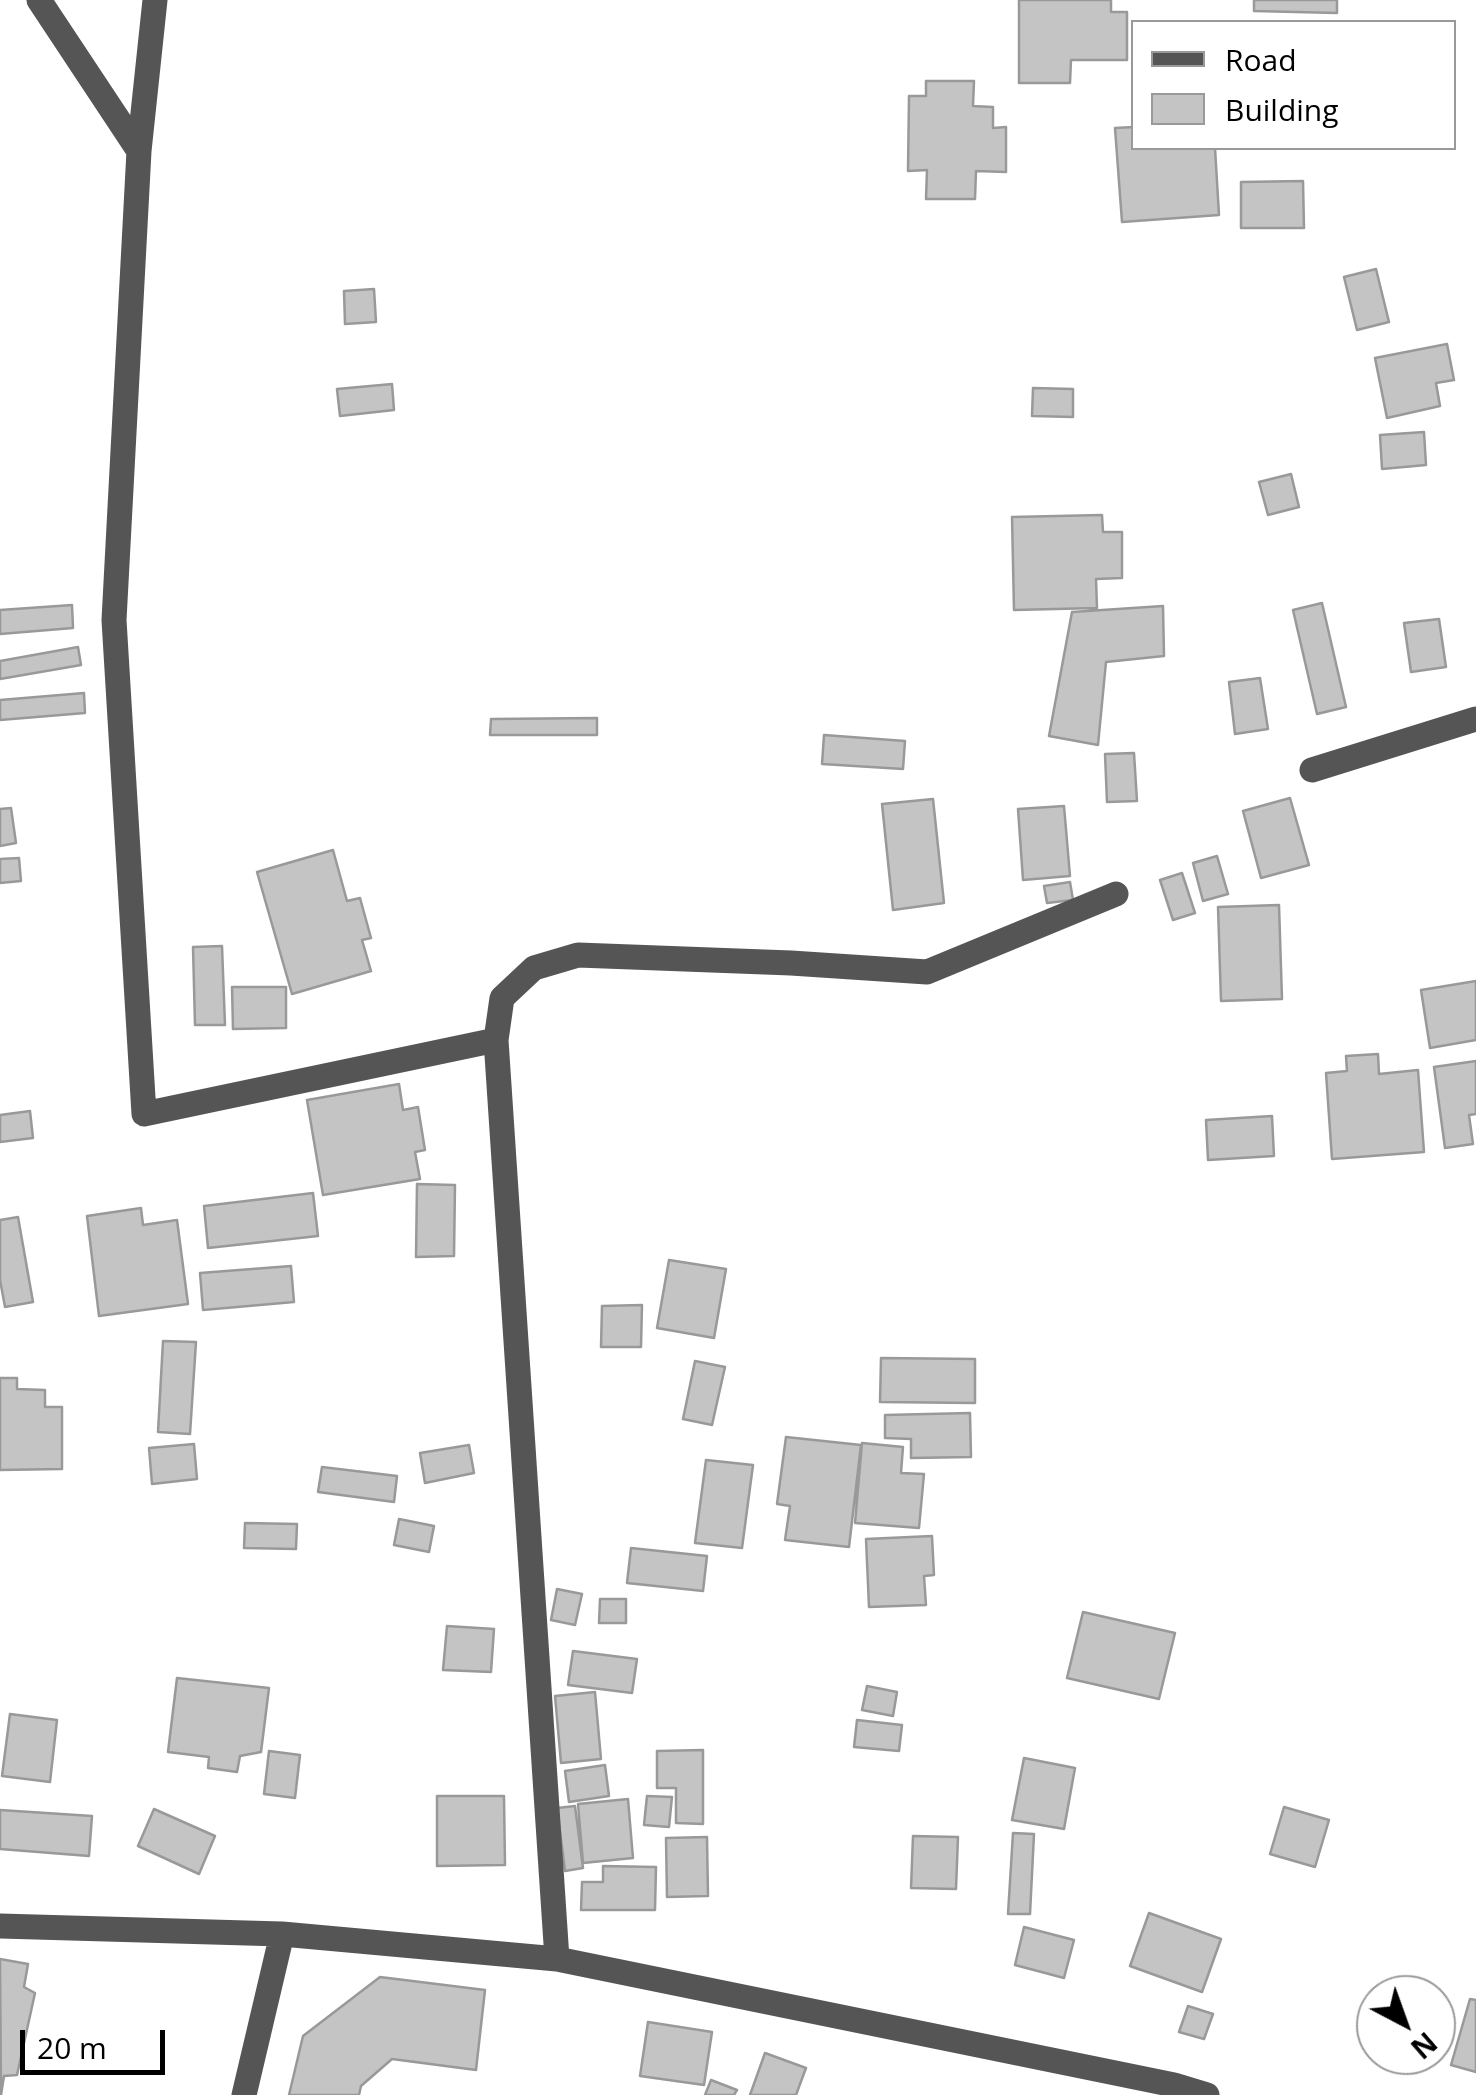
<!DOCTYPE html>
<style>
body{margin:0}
#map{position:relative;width:1476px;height:2095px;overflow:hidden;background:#fff;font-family:"Open Sans",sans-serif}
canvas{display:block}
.legend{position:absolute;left:1131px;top:20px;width:325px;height:130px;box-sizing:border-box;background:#fff;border:2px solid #999;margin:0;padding:12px 18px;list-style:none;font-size:30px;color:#000}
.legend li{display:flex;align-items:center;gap:20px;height:50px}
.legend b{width:50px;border:2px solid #999}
.north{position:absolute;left:1356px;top:1975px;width:100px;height:100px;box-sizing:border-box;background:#fff;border:2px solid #999;border-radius:50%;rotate:139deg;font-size:28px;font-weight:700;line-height:40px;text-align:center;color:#000}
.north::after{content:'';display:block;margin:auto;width:35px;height:45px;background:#000;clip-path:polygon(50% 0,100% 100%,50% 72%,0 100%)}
.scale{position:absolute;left:20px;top:2030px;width:145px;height:45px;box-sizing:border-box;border:5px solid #000;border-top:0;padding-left:12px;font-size:30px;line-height:35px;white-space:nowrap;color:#000;-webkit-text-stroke:8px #fff;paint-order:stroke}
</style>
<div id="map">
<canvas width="1476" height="2095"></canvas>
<ul class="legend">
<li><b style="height:12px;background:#555"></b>Road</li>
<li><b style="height:28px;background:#c4c4c4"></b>Building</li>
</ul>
<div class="north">N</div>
<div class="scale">20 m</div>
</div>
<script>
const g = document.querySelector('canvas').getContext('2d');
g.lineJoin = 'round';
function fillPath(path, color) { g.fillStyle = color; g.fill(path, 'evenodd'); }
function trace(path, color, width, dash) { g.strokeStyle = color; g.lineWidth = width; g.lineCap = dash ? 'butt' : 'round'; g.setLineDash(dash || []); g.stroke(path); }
const building = new Path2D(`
 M1019 0H1111V12H1127V60H1071L1070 83H1019Z
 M1254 0H1337V13L1254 11Z
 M926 81H974L973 106 993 107V128L1006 127V172L976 171 975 199H926L927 170 908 171 909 96H926Z
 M1134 127V148H1215L1219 215 1122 222 1115 128Z
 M1303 181 1304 228H1241V182Z
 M1376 269 1389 322 1357 330 1344 277Z
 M374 289 376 322 345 324 344 291Z
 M1447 344 1454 380 1436 383 1440 406 1387 418 1375 358Z
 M392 384 394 410 340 416 337 389Z
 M1033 388 1073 389V417L1032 416Z
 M1424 432 1426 465 1382 469 1380 435Z
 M1291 474 1299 507 1268 515 1259 482Z
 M1102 515 1103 532H1122V578L1096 579 1097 608 1014 610 1012 517Z
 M1322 603 1346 707 1317 714 1293 610Z
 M72 605 73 628 0 634V610Z
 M1163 606 1164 656 1106 662 1098 745 1049 736 1072 612Z
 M1439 619 1446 667 1411 672 1404 623Z
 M78 647 81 665 0 679V661Z
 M1260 678 1268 729 1235 734 1229 682Z
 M84 693 85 713 0 720V700Z
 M597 718V735H490L491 719Z
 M824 735 905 741 903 769 822 764Z
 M1134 753 1137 801 1107 802 1105 754Z
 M1290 798 1309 865 1261 878 1243 811Z
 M933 799 944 903 893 910 882 804Z
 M1064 806 1070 876 1023 880 1018 809Z
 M11 808 16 843 0 846V809Z
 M333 850 347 901 360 898 371 938 362 940 371 971 292 994 257 872Z
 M1217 856 1228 894 1203 901 1193 863Z
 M19 858 21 881 0 883V859Z
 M1182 873 1195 913 1173 920 1160 880Z
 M1070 882 1073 900 1047 903 1044 886Z
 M1279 905 1282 999 1221 1001 1218 907Z
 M222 946 225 1025H195L193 947Z
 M1476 981V1040L1430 1048 1421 990Z
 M232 987H286V1028L233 1029Z
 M1378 1054 1379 1074 1418 1070 1424 1152 1332 1159 1326 1073 1347 1071 1346 1056Z
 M1476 1061V1114L1469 1115 1473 1144 1445 1148 1434 1067Z
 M399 1084 403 1110 418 1107 425 1150 415 1152 420 1179 323 1195 307 1100Z
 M30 1111 33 1138 0 1142V1115Z
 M1272 1116 1274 1156 1208 1160 1206 1120Z
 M417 1184 455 1185 454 1256 416 1257Z
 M313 1193 318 1236 208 1248 204 1206Z
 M141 1208 143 1225 177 1220 188 1304 99 1316 87 1216Z
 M18 1217 33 1302 5 1307 0 1280V1220Z
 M669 1260 726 1269 714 1338 657 1328Z
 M291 1266 294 1302 203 1310 200 1273Z
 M642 1305 641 1347H601L602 1306Z
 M163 1341 196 1342 190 1434 158 1432Z
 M881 1358 975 1359V1403L880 1402Z
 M695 1361 725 1367 712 1425 683 1419Z
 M0 1378H17V1389L45 1390V1407H62V1469L0 1470Z
 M970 1413 971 1457 911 1458V1439L885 1438V1415Z
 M786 1437 861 1445 849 1547 785 1540 790 1506 777 1504Z
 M862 1443 903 1447 901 1473 924 1474 919 1528 855 1523Z
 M194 1444 197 1479 152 1484 149 1448Z
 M469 1445 474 1473 425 1483 420 1453Z
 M706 1460 753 1465 742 1548 695 1543Z
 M322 1467 397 1476 394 1502 318 1492Z
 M399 1519 434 1526 429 1552 394 1545Z
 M245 1523 297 1524 296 1549 244 1548Z
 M932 1536 934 1575 924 1576 926 1605 869 1607 866 1539Z
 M631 1548 707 1556 703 1591 627 1583Z
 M557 1589 582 1594 575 1625 551 1620Z
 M600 1599H626V1623H599Z
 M1083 1612 1175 1633 1159 1699 1067 1678Z
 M447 1626 494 1629 491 1672 443 1670Z
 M573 1651 637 1659 632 1693 568 1685Z
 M177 1678 269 1688 261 1752 240 1756 237 1772 208 1768 209 1757 168 1752Z
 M867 1686 897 1692 893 1716 862 1710Z
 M595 1692 601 1759 561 1763 555 1696Z
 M10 1714 57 1720 50 1782 2 1776Z
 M857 1720 902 1725 899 1751 854 1747Z
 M703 1750V1824L676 1823V1788H657V1751Z
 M269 1751 300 1755 295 1798 264 1794Z
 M1024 1758 1075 1768 1064 1829 1012 1820Z
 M605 1765 609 1796 569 1802 565 1771Z
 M437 1796H504L505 1865 437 1866Z
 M647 1796 672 1797 669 1827 644 1825Z
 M628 1799 633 1858 583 1863 578 1804Z
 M575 1806 583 1868 565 1871 557 1808Z
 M1284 1807 1329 1820 1315 1867 1270 1854Z
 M154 1809 215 1836 199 1874 138 1846Z
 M0 1810 92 1816 89 1856 0 1849Z
 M1013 1833 1034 1834 1030 1914H1008Z
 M913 1836 958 1837 956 1889 911 1888Z
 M707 1837 708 1896 667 1897 666 1838Z
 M603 1866 656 1867 655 1910H581L582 1882H603Z
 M1149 1913 1221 1939 1202 1992 1130 1966Z
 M1024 1927 1074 1940 1064 1978 1015 1965Z
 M0 1959 28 1964 24 1987 35 1993 17 2075 4 2076 1 2095Z
 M380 1977 485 1990 476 2070 392 2059 361 2086 359 2095H289L303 2036Z
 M1470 1999 1476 2000V2072L1451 2065Z
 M1188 2006 1213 2014 1204 2039 1179 2032Z
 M648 2022 712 2032 704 2085 640 2076Z
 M765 2053 806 2068 796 2095H750Z
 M711 2080 737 2090 734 2095H705Z`);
fillPath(building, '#c4c4c4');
trace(building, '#999', 2.5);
trace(new Path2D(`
 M39 0 139 151
 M155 0 139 151 114 620 144 1114 496 1040
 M1312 770 1476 719
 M0 1926 282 1934 557 1959 1174 2085 1207 2095
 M557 1959 496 1040 502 998 534 968 578 955 791 963 927 972 1116 894
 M244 2095 282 1934`), '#555', 25);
</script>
